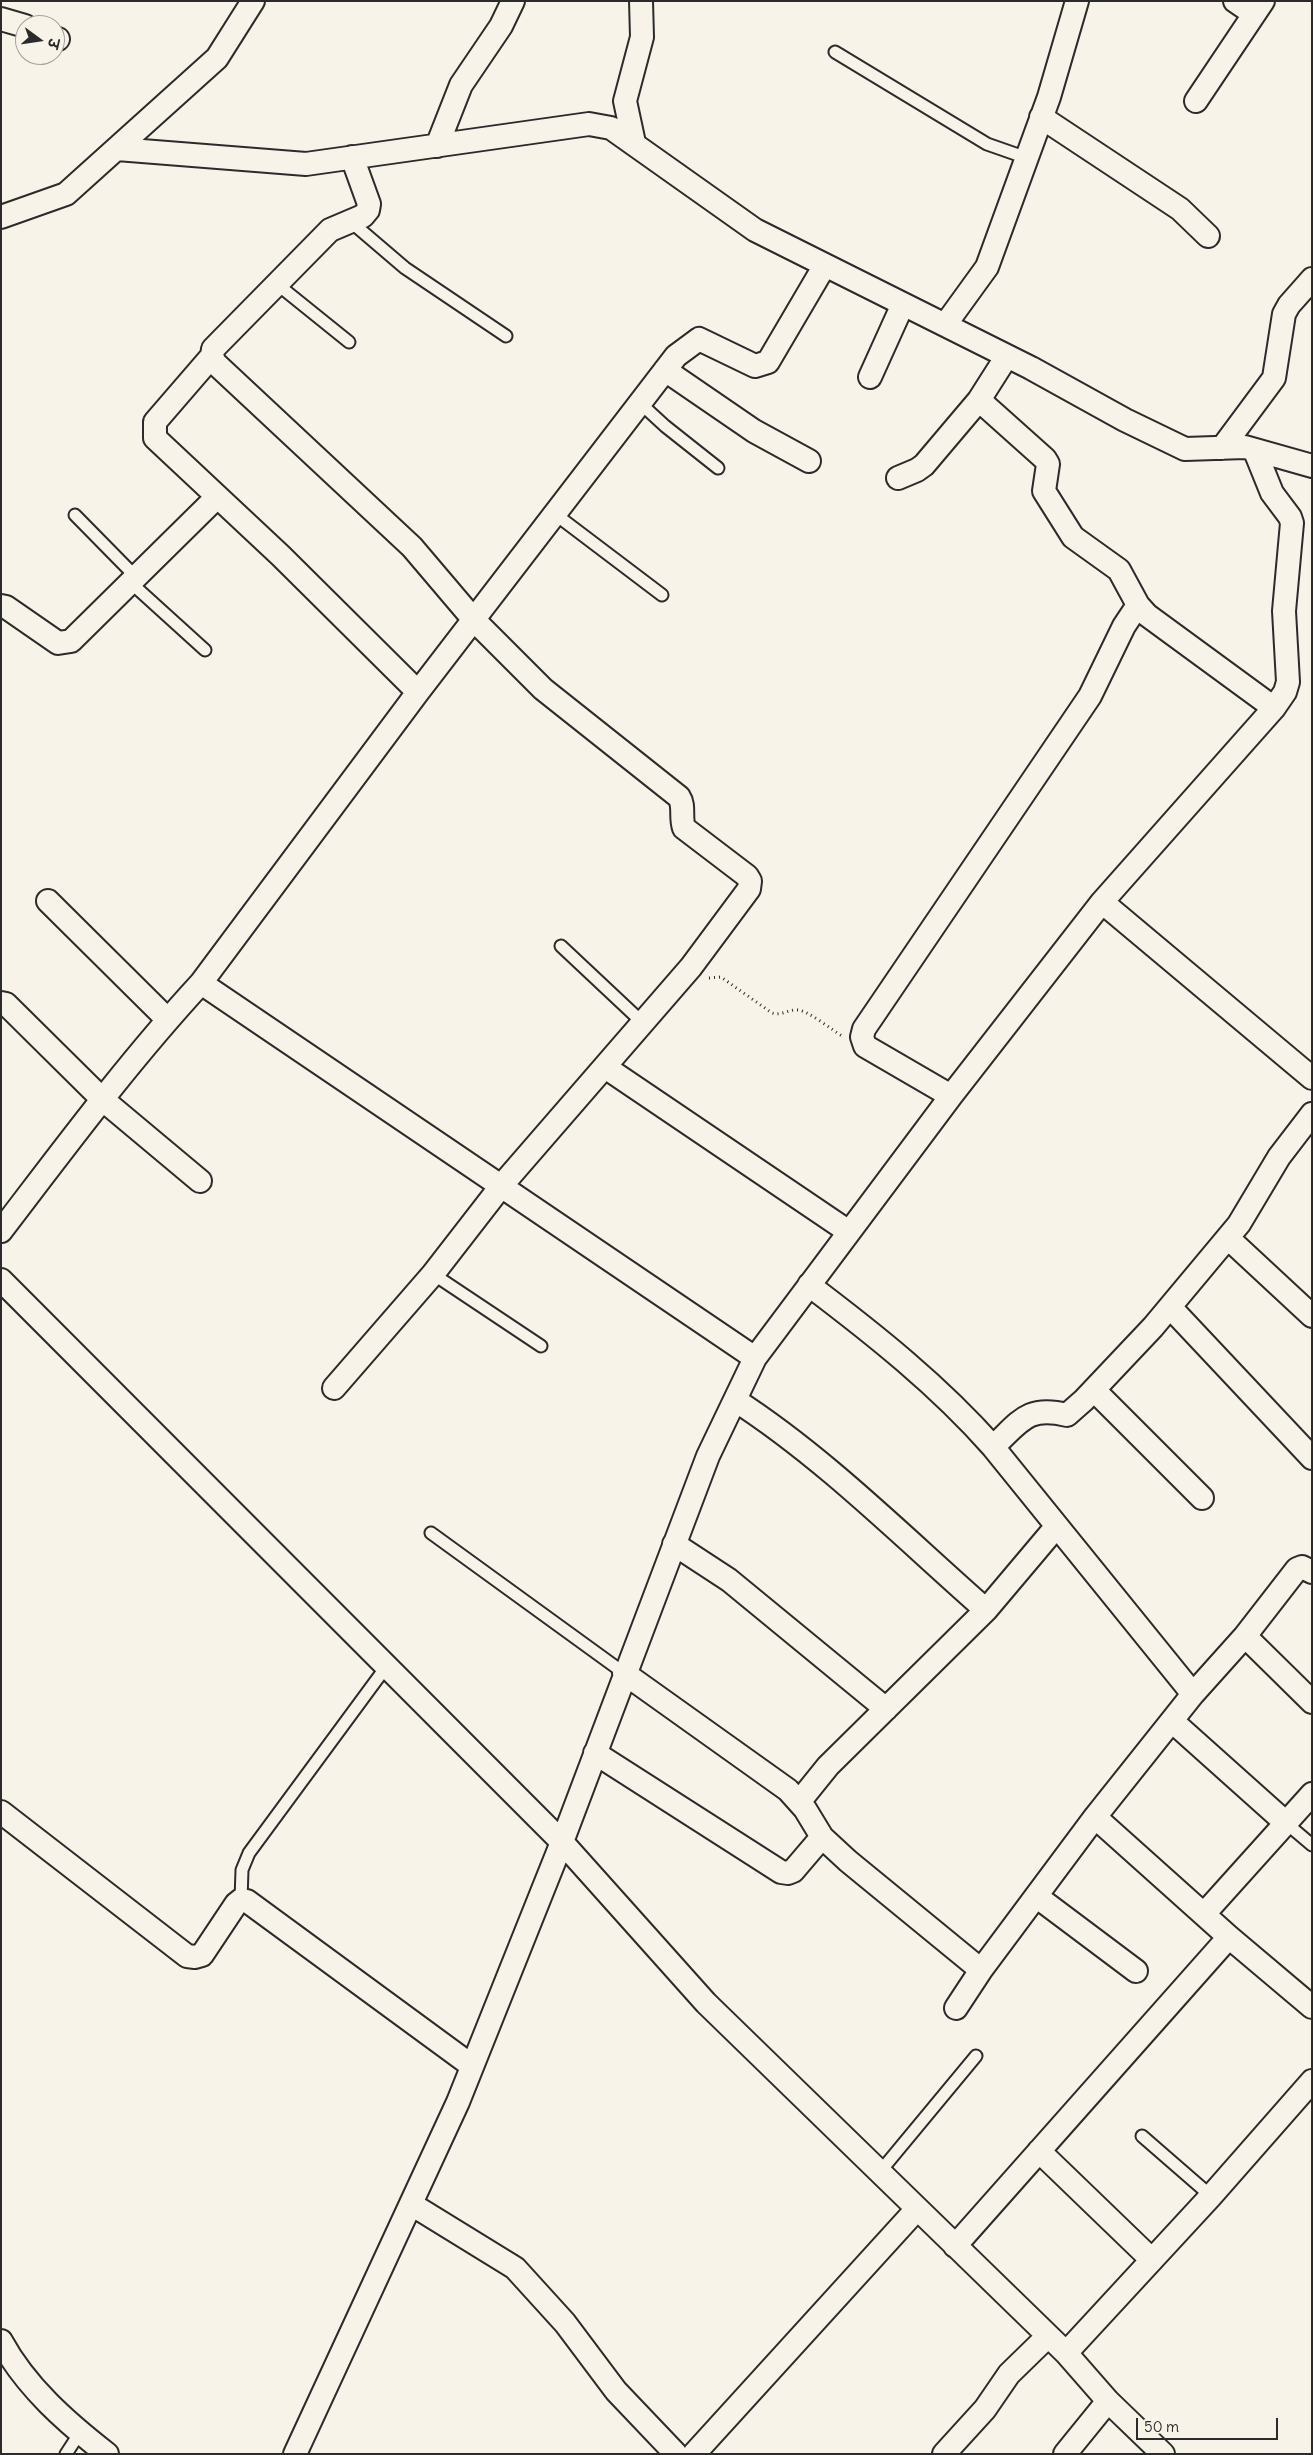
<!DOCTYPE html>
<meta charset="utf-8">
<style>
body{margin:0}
#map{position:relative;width:1313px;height:2455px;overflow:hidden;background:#f7f3e8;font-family:Delius,"Playpen Sans Deva",sans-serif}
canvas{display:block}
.frame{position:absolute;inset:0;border:2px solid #2b2b2b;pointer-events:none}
.north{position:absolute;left:15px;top:15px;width:50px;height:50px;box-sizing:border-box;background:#f7f3e8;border:1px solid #a5a39c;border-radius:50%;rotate:104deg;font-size:14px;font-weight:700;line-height:20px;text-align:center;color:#2b2b2b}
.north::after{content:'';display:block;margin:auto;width:18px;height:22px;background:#2b2b2b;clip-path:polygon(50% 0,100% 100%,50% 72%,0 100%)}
.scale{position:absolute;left:1136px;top:2418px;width:142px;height:22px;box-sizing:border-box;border:2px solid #2b2b2b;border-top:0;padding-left:6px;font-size:15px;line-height:18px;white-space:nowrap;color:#2b2b2b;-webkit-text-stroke:4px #f7f3e8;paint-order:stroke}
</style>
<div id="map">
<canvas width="1313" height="2455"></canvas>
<div class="frame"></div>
<div class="north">उ</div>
<div class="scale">50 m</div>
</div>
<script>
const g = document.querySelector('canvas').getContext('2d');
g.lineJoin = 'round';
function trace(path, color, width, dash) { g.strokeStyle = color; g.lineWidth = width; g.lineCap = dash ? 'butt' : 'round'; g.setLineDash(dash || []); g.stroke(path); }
const service = new Path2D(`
 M835 52 987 144 1027 158
 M350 221 405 268 506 336
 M277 284 349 342
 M640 403 665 426 718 468
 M555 514 662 595
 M75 515 136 577
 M130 582 205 650
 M561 946 643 1023
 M433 1274 541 1346
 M431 1533 624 1673
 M1286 1823 1312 1845
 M241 1900 242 1870 249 1853 386 1667
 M1142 2136 1211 2196
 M879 2173 976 2056
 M66 2454 81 2431`);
const minor = new Path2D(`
 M1235 1 1254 14
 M1 19 25 26
 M55 38 58 39
 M1196 101 1263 1
 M1041 117 1180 209 1208 236
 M634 143 625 101 642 37 641 1
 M437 146 461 85 501 26 513 1
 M117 149 306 164 589 124 611 128 755 230 1031 368 1125 420 1185 449 1245 447 1312 466
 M1 217 66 194 217 58 253 1
 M945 325 987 267 1049 97 1077 1
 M212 356 155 422V438L281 556 418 692
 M665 370 754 431 809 461
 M870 377 903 304
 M979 400 1045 459 1048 464 1044 491 1073 537 1119 570 1138 605 1147 615 1274 708
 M1222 448 1274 378 1284 314 1289 305 1312 279
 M898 478 917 470 924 465 979 400 1007 356
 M1 606 6 607 58 643 71 641 217 497
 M48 901 167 1019
 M1102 902 1312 1078
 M201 983 418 692 676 356 699 339 755 366 768 362 825 265
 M1 1003 6 1004 102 1099 200 1181
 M605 1067 849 1232
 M951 1096 865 1046 862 1037 864 1029 1090 696 1124 626 1138 605
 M1 1231C66 1146 129 1061 201 983L755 1358
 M1228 1238 1312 1316
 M1 1280 562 1842 706 2003 1066 2353 1108 2401 1163 2454
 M809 1285C875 1335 938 1385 993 1447L1193 1694
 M1170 1307 1312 1458
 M334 1388 433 1274 502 1185 691 967 749 889 750 881 747 876 684 828C680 817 685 806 679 797L543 689 474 620 412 547 215 363 212 356 213 349 330 230 363 216 368 210 369 204 352 157
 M1094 1390 1202 1498
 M735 1400C825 1458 905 1539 986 1610
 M993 1447C1020 1422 1027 1405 1067 1415L1084 1400 1153 1327 1239 1224 1279 1157 1312 1114
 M674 1544 729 1580 886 1709
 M1245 1636 1312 1702
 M624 1673 788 1790 805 1809 822 1837 848 1861 981 1970
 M1172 1721 1286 1823
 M595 1753 781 1872 788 1873 793 1871 822 1837
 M799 1802 828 1766 986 1610 1056 1527
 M1 1812 187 1956 195 1957 202 1955 236 1904 241 1900 247 1901 472 2066
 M1095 1817 1229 1937 1312 2007
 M1036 1896 1136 1971
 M1204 1914 1312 1794
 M956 2008 981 1970 1095 1817 1193 1694 1245 1636 1297 1569 1302 1567 1312 1572
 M1039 2151 1152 2260
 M411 2204 515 2268 565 2323 616 2391 676 2454
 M955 2246 1229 1937
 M1 2341C26 2387 66 2422 107 2454
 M1066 2353 1211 2196 1312 2081
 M295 2454 458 2102 562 1842 708 1456 755 1358 951 1096 1102 902 1274 708 1285 692 1288 682 1284 611 1292 523 1290 517 1272 493 1255 451
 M694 2454 917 2209
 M944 2454 985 2409 1009 2374 1048 2336
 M1065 2454 1108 2401`);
trace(service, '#2b2b2b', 15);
trace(minor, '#2b2b2b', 26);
trace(new Path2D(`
 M709 978 721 977 772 1013C782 1016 789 1009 798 1010 809 1011 832 1030 842 1036`), '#2b2b2b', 3, [1, 4]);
trace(service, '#f7f3e8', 11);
trace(minor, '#f7f3e8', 22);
</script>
